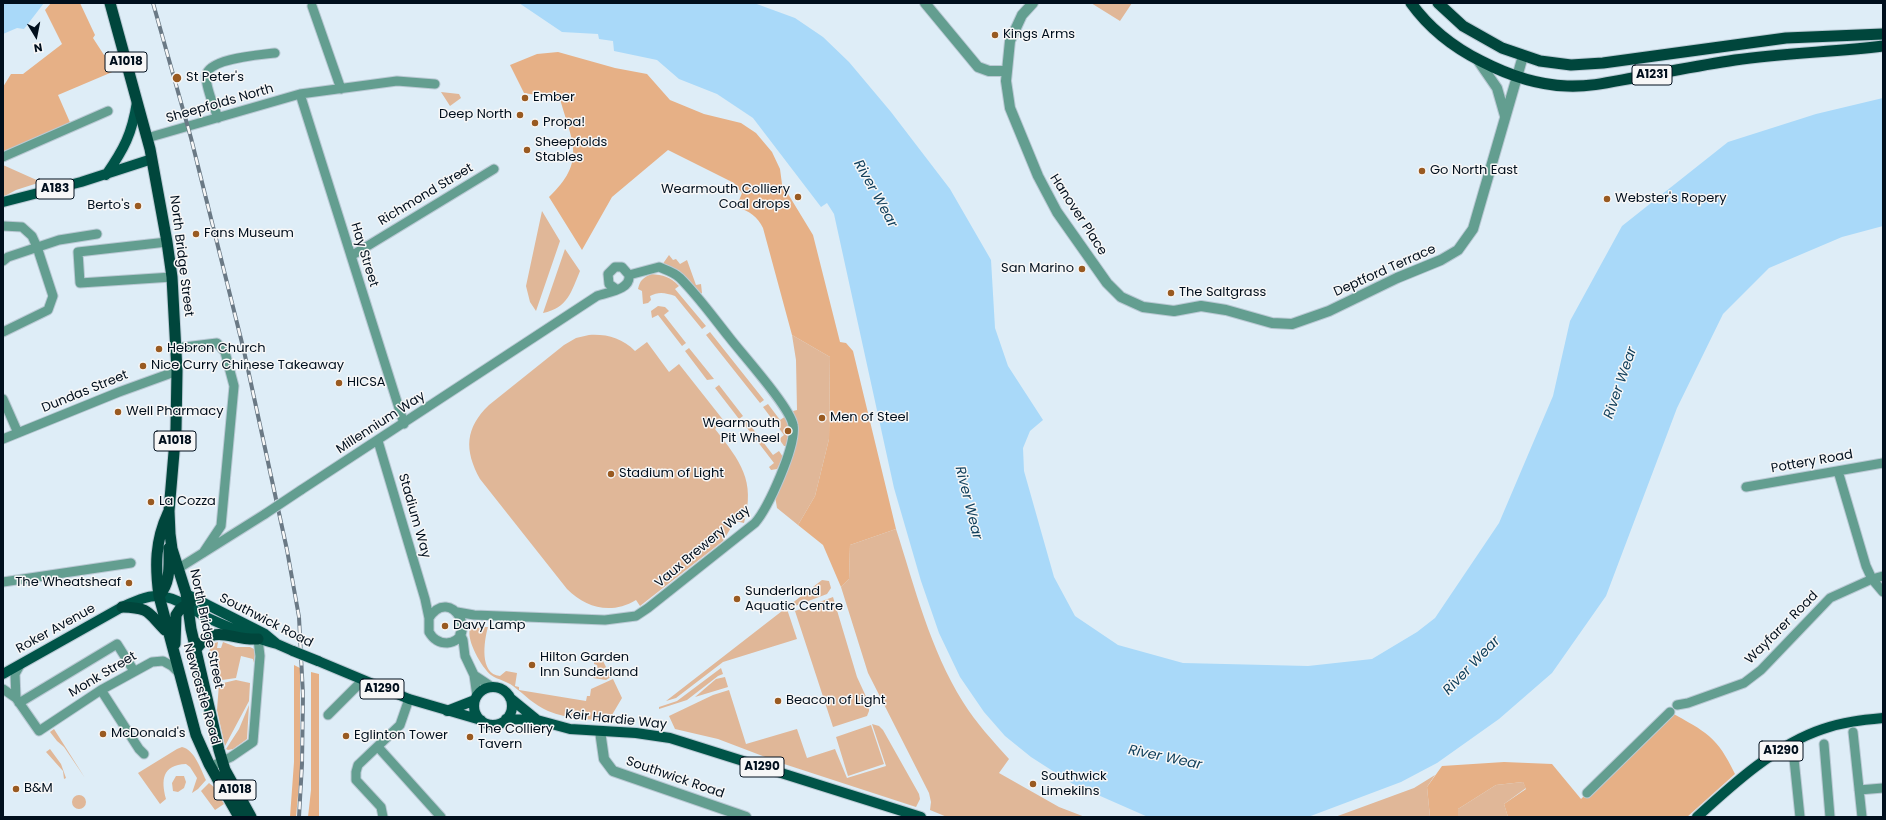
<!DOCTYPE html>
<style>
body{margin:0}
#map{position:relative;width:1886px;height:820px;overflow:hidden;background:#deedf7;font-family:Poppins,sans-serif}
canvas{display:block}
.frame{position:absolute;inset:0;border:4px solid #000f1d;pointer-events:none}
.north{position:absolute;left:16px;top:16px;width:40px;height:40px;-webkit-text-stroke:3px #f7f7f7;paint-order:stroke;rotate:170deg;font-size:11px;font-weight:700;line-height:16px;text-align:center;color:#000f1d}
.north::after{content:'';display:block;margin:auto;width:14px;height:18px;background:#000f1d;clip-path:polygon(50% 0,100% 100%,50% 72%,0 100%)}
</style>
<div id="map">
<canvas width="1886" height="820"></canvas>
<div class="frame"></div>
<div class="north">N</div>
</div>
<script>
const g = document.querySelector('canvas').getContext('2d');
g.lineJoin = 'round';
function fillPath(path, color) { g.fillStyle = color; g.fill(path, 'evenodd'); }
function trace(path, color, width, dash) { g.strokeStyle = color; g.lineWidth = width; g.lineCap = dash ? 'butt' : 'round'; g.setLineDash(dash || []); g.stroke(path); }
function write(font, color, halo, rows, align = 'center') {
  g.font = font + ' Poppins,sans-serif'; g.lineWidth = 3; g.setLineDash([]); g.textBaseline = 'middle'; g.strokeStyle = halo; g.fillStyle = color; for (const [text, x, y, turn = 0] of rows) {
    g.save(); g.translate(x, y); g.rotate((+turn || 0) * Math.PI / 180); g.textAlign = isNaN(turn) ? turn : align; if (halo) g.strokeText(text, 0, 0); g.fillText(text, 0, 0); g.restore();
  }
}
fillPath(new Path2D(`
 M1091 3H1132L1120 21Z
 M441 92 459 94 461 98 450 106Z
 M3 165 41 182 16 190 3 197Z
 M542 211 560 241 536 311 530 302 526 286Z
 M565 249 580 271C571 292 568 308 543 313Z
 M669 255 673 260 676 259 680 264 687 260 696 285 701 284 702 293 700 294 662 265Z
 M651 274C663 275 671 277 679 286L675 289 706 326 702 329 675 296C666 293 659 291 650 296L651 300 648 303 643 304 642 291 638 289C640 280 643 278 651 274Z
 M658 306 665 307 669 311 664 315 686 343 682 346 658 315 652 318 651 311Z
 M710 332 764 400 760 403 706 335Z
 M589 335C607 334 622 338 635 351L647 342 669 372 679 364 724 421 715 429C740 461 756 480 744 523L735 521 723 541 640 606 636 600C611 615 586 608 567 589L480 479C464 450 465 428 489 405L564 345 576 338Z
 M792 335 830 357 829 439 815 496 798 525 777 508 775 496 797 426 793 411 797 410 796 360Z
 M689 348 714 379 707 380 685 351Z
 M719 385 743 416 739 419 715 388Z
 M768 404 780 420 786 416 790 423 788 446H784L779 439 784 435 763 407Z
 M747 421 773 455 779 451 783 457 777 469 771 470 769 467 774 463 744 424Z
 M896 529C915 588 930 649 963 702 976 723 993 741 1009 759L999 773 1059 807 1085 817H947L930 810 931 802 929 793 868 673 841 587 849 579 850 545Z
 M822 580 829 581 831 588 827 594 787 609 797 639 723 662 676 698 666 701Z
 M833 597 857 677 869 703V711L867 716 833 727 795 611Z
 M483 627H488C484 641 479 674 500 676L506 671 517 673 515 686 519 687V690L586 701 587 696H590L591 689 613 679 622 698 609 720C588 720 568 719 548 711 534 705 525 695 513 686 507 681 498 680 491 675 482 668 466 640 470 629Z
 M218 642 217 648H221L223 642 236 647H250L254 649 255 655 253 663V659L241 656 236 678 215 681 213 674 216 673 214 666H212L208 654 212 644Z
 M594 660 603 661 611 677 606 680 593 678V673L598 670 597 665 594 664Z
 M721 668 723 674 718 676 687 700 659 709V707L677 701Z
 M725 677 728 687 695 697 716 679Z
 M236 680 250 683 249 701 225 746 217 710 219 684Z
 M729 690 746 744 797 729 807 758 835 749 847 778 886 766 872 724 879 726 883 730 919 794 920 799 916 807 781 763 718 739 675 729 669 716 713 695Z
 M249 705 247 739 233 749 228 750 226 749 239 729Z
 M871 725 884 764 848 776 836 737Z
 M54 729 85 778 64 747 57 741 50 732Z
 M182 747C195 750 201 770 206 780L198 789 192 793 197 778 190 767 186 764C162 765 161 780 166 799L160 804 138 773 177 749Z
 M50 749 61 764 66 778 64 779 63 771 46 752Z
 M1435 775 1427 787 1430 817H1335L1414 788Z
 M176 776H184L186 782 184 788 178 792 173 791 172 783Z
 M1523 782 1526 788 1504 804 1508 817H1458V809L1496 785Z
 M209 783 214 787 224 804 215 810 201 791Z
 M72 802a7 7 0 1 1 14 0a7 7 0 1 1-14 0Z`), '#e0b798');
fillPath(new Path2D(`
 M51 3H80L95 35 93 38 104 55H113L117 70 58 95 72 127 3 157V87L11 74H23L62 44 45 10Z
 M558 52 615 68 647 74 670 100 704 114 741 123 756 133 772 152 780 169 782 184 813 235 840 342 846 343 853 351 896 529 850 545 849 579 841 587 823 545 798 525 815 496 829 439 830 357 792 335 763 228C758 218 749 209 736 208L742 193 734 183 668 150 612 197 582 250 549 197C587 161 572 142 560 99L524 93 510 65 537 54Z
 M294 665 300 668V773L296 817H290L294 762Z
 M311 672 319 674V817H308L311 790Z
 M1670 712C1706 732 1717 736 1735 774L1687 817H1508L1504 804 1526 789 1523 782 1496 785 1458 809V817H1430L1427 787 1442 766 1504 762 1552 764 1581 799Z`), '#e6b086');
fillPath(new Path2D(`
 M3 3H44L24 29 17 28 3 34Z
 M519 3H754L795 18 823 37 849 62 891 112 950 189 991 260 995 328 1008 366 1043 420 1030 431 1023 448 1024 471 1054 577 1075 616 1118 645 1183 663 1308 666 1372 659 1417 632 1435 618 1499 523 1553 396 1570 321 1622 226 1728 142 1816 114 1883 98V226L1842 237 1769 268 1723 314 1677 408 1606 596 1552 673 1499 719 1437 763 1401 782 1308 817H1148L1073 784 1031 757 1005 736 984 712 960 677 939 633 921 581 894 488 834 214 827 203 821 207 753 118 717 94 679 79 657 60 614 51 613 41 599 39 598 34 562 32Z`), '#a9d9f9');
const minor = new Path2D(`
 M312 6 341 89
 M300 94 404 424
 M218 118C214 106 206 89 206 76 208 58 260 55 275 53
 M147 138 300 94 397 81 435 84
 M3 157 108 111
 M3 226 22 227 32 236 37 247 53 296 48 310 3 332
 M167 242 78 252 80 283 172 277
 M351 256 494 169
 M3 261 8 257 59 240 97 234
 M176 348 217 343 225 352 234 386 221 526 203 553
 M3 399 18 433
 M3 439 119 392 177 371
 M378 441 425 599 429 618V632C433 639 439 643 447 643 481 639 451 584 429 618
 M1838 471 1866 566 1872 579 1883 592
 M1746 487 1883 463
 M301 490 597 296C608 292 631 290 629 275L622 267H615L608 274 609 284 616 289
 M179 568 265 514
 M3 582 131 563
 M457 612 474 615 605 620 636 616 648 608 755 523C768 508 797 445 793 425 790 407 742 354 729 337 713 317 698 296 680 278 674 272 666 270 659 267L629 275
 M460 634 463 640 465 656 474 675 477 696
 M474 675 492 687
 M3 689 16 698 39 731 101 690 152 662 163 661 172 666 180 674
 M101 690 139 749 144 754
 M16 698 15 674 20 665
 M19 703 117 644 134 671
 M1677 705 1688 703 1744 683 1761 670 1830 598 1872 579 1883 576
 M328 715 362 681
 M1853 732 1862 817
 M1824 744 1830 817
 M378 747 441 817
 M1794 759 1800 817
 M210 767 231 757 253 742 260 656 258 639
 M1859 790 1883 788
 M1587 793 1670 712
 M383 817 381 807 356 780V772L358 765 400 725 409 699`);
const tertiary = new Path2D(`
 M925 3 978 67 989 71H1006
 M1033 3 1022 15 1010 41 1006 81 1010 108 1038 176 1057 212 1107 283 1121 297 1143 307 1174 311 1201 306 1226 310 1272 323 1292 324 1329 311 1397 278 1441 260 1458 250 1473 229 1523 56
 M1477 59 1497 88 1505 116
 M600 731 604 759 613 771 746 817`);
const primary = new Path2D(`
 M106 175C124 149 132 134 137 102
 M3 202 81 182 152 159
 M188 595 265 634 277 644 293 651
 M318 661 409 699 481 720
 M3 674 122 607C133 602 145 596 157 596 175 596 193 610 208 618 230 628 253 638 277 644
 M474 706a19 19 0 1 1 38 0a19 19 0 1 1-38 0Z
 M510 698 537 720
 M447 711 475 700
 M506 719 537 720 570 729 636 733 670 738 921 817
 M1697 817C1733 784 1777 744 1823 729 1843 722 1862 720 1883 718`);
const trunk = new Path2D(`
 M110 3 150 149 167 242 172 277 177 371 176 429 169 511 170 534 172 549 186 593 191 629 219 750 225 770 251 817
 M1411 3C1429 28 1453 47 1481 61 1508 75 1536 85 1567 86 1590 87 1611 82 1633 78 1667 72 1701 65 1735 60 1784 53 1834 52 1883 46
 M1438 3 1463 26 1502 48 1540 61 1571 65 1603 63 1786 38 1883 34
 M168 513C155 541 155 566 159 596L196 735 209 764 239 817
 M159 596C171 582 169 566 169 548
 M122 607C151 608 147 612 165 630
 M175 644 176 615 180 609 195 599
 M195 651C215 621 229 641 258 639`);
trace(minor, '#bac9d4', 11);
trace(tertiary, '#bac9d4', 12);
trace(primary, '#bac9d4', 12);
trace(trunk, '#bac9d4', 13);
trace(minor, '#639e90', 9);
trace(tertiary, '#639e90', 10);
trace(primary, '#005448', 10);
trace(trunk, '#00463c', 11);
const rail = new Path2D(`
 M153 3 191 138 244 351 287 550 299 617 303 695 302 764 299 817`);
trace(rail, '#6a7985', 4);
trace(rail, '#f7f7f7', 2.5, [8]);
const minorBridge = new Path2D(`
 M265 514 301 490`);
const primaryBridge = new Path2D(`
 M293 651 318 661`);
trace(minorBridge, '#bac9d4', 11, []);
trace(primaryBridge, '#bac9d4', 12, []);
trace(minorBridge, '#639e90', 9);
trace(primaryBridge, '#005448', 10);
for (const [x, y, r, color] of [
 [995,35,4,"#995a21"],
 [177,78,5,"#995a21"],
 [525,98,4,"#995a21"],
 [520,115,4,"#995a21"],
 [535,123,4,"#995a21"],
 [527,150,4,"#995a21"],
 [1422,171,4,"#995a21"],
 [798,197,4,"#995a21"],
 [1607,199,4,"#995a21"],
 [138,206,4,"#995a21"],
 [196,234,4,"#995a21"],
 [1082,269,4,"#995a21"],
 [1171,293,4,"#995a21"],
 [159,349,4,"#995a21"],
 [143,366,4,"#995a21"],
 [339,383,4,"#995a21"],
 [118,412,4,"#995a21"],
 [822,418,4,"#995a21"],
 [788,431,4,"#995a21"],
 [611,474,4,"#995a21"],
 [151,502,4,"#995a21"],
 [129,583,4,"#995a21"],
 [737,599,4,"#995a21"],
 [445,626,4,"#995a21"],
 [532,665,4,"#995a21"],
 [778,701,4,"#995a21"],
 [103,734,4,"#995a21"],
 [346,736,4,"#995a21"],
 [470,737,4,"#995a21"],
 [1033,784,4,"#995a21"],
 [16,789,4,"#995a21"]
]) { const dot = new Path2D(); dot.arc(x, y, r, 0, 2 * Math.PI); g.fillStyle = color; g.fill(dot); trace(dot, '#f7f7f7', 1.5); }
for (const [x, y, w] of [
 [126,62,42],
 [1652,75,40],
 [55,189,38],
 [175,441,42],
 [382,689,44],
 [1781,751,44],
 [762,767,44],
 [235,790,42]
]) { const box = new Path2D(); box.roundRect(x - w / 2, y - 10, w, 20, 3); g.fillStyle = '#f7f7f7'; g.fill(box); trace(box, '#000f1d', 1); }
write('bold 12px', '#000f1d', null, [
 ["A1018",126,62],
 ["A1231",1652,75],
 ["A183",55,189],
 ["A1018",175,441],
 ["A1290",382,689],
 ["A1290",1781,751],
 ["A1290",762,767],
 ["A1018",235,790]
]);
write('13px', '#000f1d', '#f7f7f7', [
 ["Kings Arms",1003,35],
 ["St Peter's",186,78],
 ["Ember",533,98],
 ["Deep North",512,115,"right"],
 ["Propa!",543,123],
 ["Sheepfolds",535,143],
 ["Stables",535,158],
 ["Go North East",1430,171],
 ["Wearmouth Colliery",790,190,"right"],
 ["Coal drops",790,205,"right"],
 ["Webster's Ropery",1615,199],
 ["Berto's",130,206,"right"],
 ["Fans Museum",204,234],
 ["San Marino",1074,269,"right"],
 ["The Saltgrass",1179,293],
 ["Hebron Church",167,349],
 ["Nice Curry Chinese Takeaway",151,366],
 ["HICSA",347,383],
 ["Well Pharmacy",126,412],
 ["Men of Steel",830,418],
 ["Wearmouth",780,424,"right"],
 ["Pit Wheel",780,439,"right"],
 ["Stadium of Light",619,474],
 ["La Cozza",159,502],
 ["The Wheatsheaf",121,583,"right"],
 ["Sunderland",745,592],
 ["Aquatic Centre",745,607],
 ["Davy Lamp",453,626],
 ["Hilton Garden",540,658],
 ["Inn Sunderland",540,673],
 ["Beacon of Light",786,701],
 ["The Colliery",478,730],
 ["Tavern",478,745],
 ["McDonald's",111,734],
 ["Eglinton Tower",354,736],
 ["Southwick",1041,777],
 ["Limekilns",1041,792],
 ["B&M",24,789]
], 'left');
write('13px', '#000f1d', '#f7f7f7', [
 ["Sheepfolds North",220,104,-16],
 ["Richmond Street",426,195,-31],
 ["Hanover Place",1078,215,57],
 ["Hay Street",364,255,73],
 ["North Bridge Street",181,256,83],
 ["Deptford Terrace",1385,271,-24],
 ["Dundas Street",85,392,-22],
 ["Millennium Way",381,423,-33],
 ["Pottery Road",1812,462,-10],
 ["Stadium Way",414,516,74],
 ["Vaux Brewery Way",703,547,-40],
 ["Southwick Road",266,621,27],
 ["Wayfarer Road",1782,628,-45],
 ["Roker Avenue",56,629,-29],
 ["North Bridge Street",206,629,78],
 ["Monk Street",103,675,-31],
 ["Newcastle Road",201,694,74],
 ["Keir Hardie Way",616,720,6],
 ["Southwick Road",675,778,19]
]);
write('italic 14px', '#12415d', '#f7f7f7', [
 ["River Wear",875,194,61],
 ["River Wear",1621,383,-71],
 ["River Wear",968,503,76],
 ["River Wear",1472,666,-46],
 ["River Wear",1165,758,12]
]);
</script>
